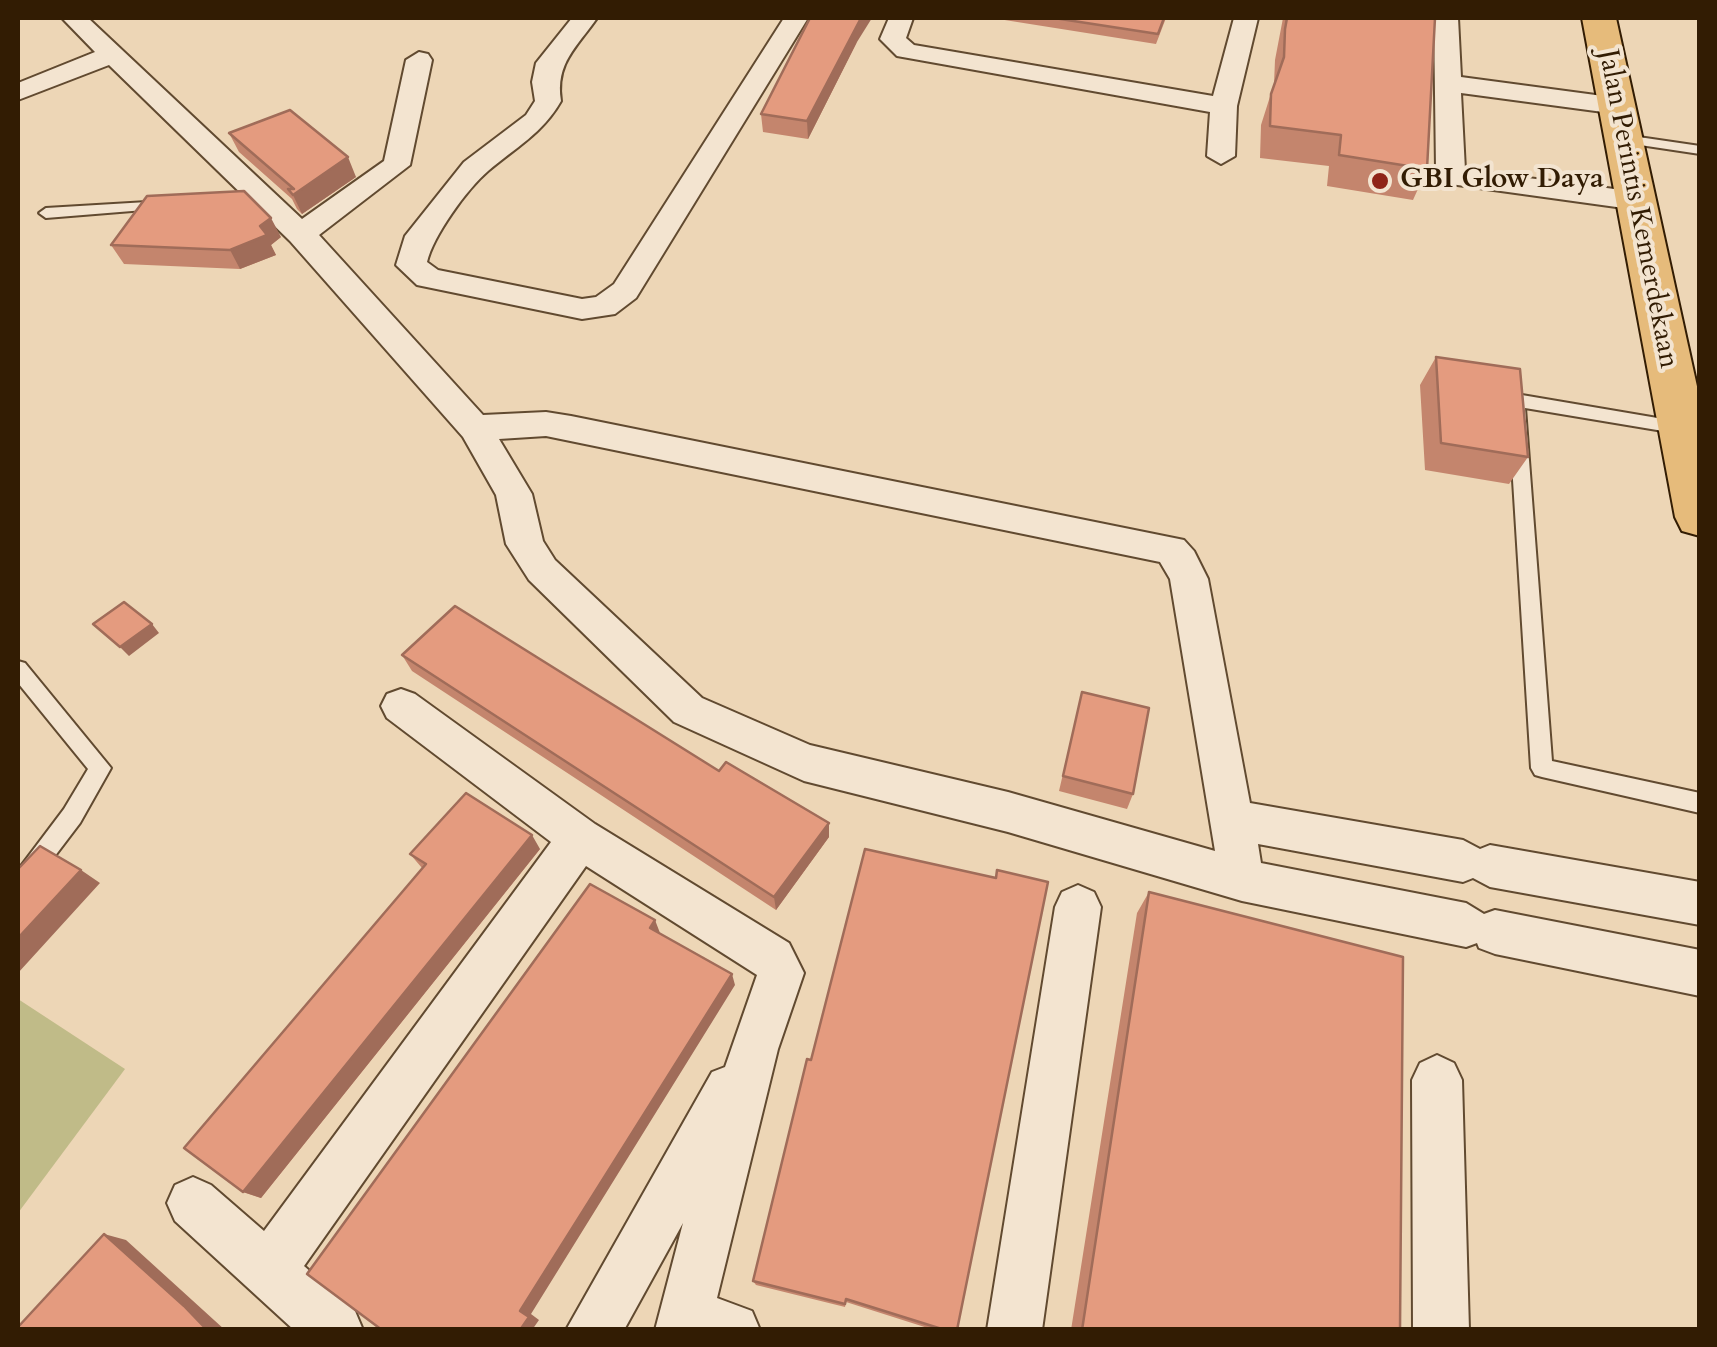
<!DOCTYPE html>
<style>
body{margin:0}
#map{position:relative;width:1717px;height:1347px;overflow:hidden;background:#edd6b6;font-family:Cardo,serif}
canvas{display:block}
.frame{position:absolute;inset:0;border:20px solid #321c03;pointer-events:none}
</style>
<div id="map">
<canvas width="1717" height="1347"></canvas>
<div class="frame"></div>
</div>
<script>
const g = document.querySelector('canvas').getContext('2d');
g.lineJoin = 'round';
function fillPath(path, color) { g.fillStyle = color; g.fill(path, 'evenodd'); }
function trace(path, color, width, dash) { g.strokeStyle = color; g.lineWidth = width; g.lineCap = dash ? 'butt' : 'round'; g.setLineDash(dash || []); g.stroke(path); }
function write(font, color, halo, rows, align = 'center') {
  g.font = font + ' Cardo,serif'; g.lineWidth = 8; g.setLineDash([]); g.textBaseline = 'middle'; g.strokeStyle = halo; g.fillStyle = color; for (const [text, x, y, turn = 0] of rows) {
    g.save(); g.translate(x, y); g.rotate((+turn || 0) * Math.PI / 180); g.textAlign = isNaN(turn) ? turn : align; if (halo) g.strokeText(text, 0, 0); g.fillText(text, 0, 0); g.restore();
  }
}
fillPath(new Path2D(`
 M18 999 125 1069 18 1213Z`), '#c0bb88');
const service = new Path2D(`
 M1625 135 1700 146V154L1620 142V136Z
 M164 201 171 205 169 208 46 218 39 213 46 208Z
 M1516 394 1681 422 1690 428 1681 434 1525 408 1552 761 1700 793V813L1542 777 1535 775 1531 768 1508 400Z
 M18 661 25 663 111 768 80 823 26 894 18 898V870L64 809 88 769 18 683Z`);
const minor = new Path2D(`
 M62 18H88L302 219 384 161 406 60 419 52 428 54 432 60 410 165 319 235 483 415 546 412 571 416 1184 540 1194 551 1208 579 1250 803 1463 840 1480 849 1490 845 1700 882V925L1490 887 1473 878 1463 882 1258 844 1261 863 1466 903 1484 914 1495 910 1700 950V996L1495 954 1479 948 1477 943 1466 947 1242 901 1008 832 804 781 674 722 529 580 506 544 496 495 463 437 290 241 109 65 18 100V83L95 52ZM546 436 1160 562 1170 579 1215 851 1008 792 810 745 702 698 555 560 543 541 532 494 499 439Z
 M572 18H597C577 47 555 63 561 101 543 133 515 148 488 171 467 189 433 236 427 262L438 270 582 299 596 297 614 284 784 18H808L636 298 615 314 582 319 417 285 396 265 405 236 464 162 526 115 535 101 532 82 536 63Z
 M889 18H913L906 38 914 45 1213 96 1234 18H1258L1237 106 1235 156 1221 164 1207 156 1210 112 897 56 880 39Z
 M1434 18H1458L1461 77 1618 98 1631 106 1618 114 1461 93 1465 170 1638 192 1648 195 1653 201 1648 207 1638 210 1443 183 1436 169Z
 M401 689 415 694 595 824 789 943 804 973 778 1049 717 1298 752 1311 760 1330H655L683 1223 624 1330H566L712 1072 725 1067 757 975 586 866 304 1266 355 1311 363 1330H294L175 1221 167 1203 175 1185 193 1177 211 1185 264 1231 551 842 387 718 381 706 387 694Z
 M1078 885 1094 892 1101 907 1042 1330H987L1055 907 1062 892Z
 M1437 1055 1454 1063 1462 1080 1469 1330H1413L1412 1080 1420 1063Z`);
const trunk = new Path2D(`
 M1582 18H1616L1700 400V536L1682 531 1675 517Z`);
trace(service, '#614a30', 4);
trace(minor, '#614a30', 4);
trace(trunk, '#321c03', 4);
fillPath(service, '#f3e4d0');
fillPath(minor, '#f3e4d0');
fillPath(trunk, '#e6bb7b');
fillPath(new Path2D(`
 M992 18H1166L1156 44Z
 M1283 18H1435L1427 169 1413 200 1327 186 1329 166 1260 158 1261 125 1274 84 1275 60Z
 M857 42 808 139 763 132 761 114Z
 M229 133 356 177 302 214 297 209 292 199 239 152Z
 M281 237 271 245 276 255 240 269 124 264 111 245Z
 M1436 357 1528 457 1509 484 1425 470 1420 385Z
 M402 655 829 823V837L776 910 412 671Z
 M1082 692 1133 794 1127 809 1059 791Z
 M540 849 261 1198 243 1192 422 868 410 854Z
 M1149 892 1400 1330H1071L1137 913Z
 M807 1059 957 1330H934L846 1302 845 1307 756 1285 753 1281Z`), '#c4856d');
fillPath(new Path2D(`
 M861 18H872L857 42 808 139 807 121Z
 M348 157 356 177 302 214 293 195Z
 M271 218 281 237 271 245 276 255 240 269 230 250Z
 M152 624 159 633 129 656 120 647Z
 M829 823V837L776 910 774 897Z
 M532 835 540 849 261 1198 243 1192Z
 M81 870 100 883 18 973V938Z
 M655 920 660 933 655 940 650 928Z
 M732 974 735 985 531 1314 539 1320 532 1330H520V1311Z
 M104 1234 126 1240 225 1330H207Z`), '#a06c59');
const building = new Path2D(`
 M810 18H861L807 121 761 114Z
 M1054 18H1164L1158 34Z
 M1287 18H1435L1427 169 1339 155 1341 135 1270 126 1271 94 1284 57 1285 29Z
 M290 110 348 157 293 195 288 189H294L229 133Z
 M244 191 271 218 260 226 267 235 230 250 111 245 147 196Z
 M1436 357 1520 369 1528 457 1441 443Z
 M124 602 152 624 120 647 93 624Z
 M455 606 719 771 726 762 829 823 774 897 402 655Z
 M1082 692 1149 708 1133 794 1063 776Z
 M466 793 532 835 243 1192 184 1148 426 864 410 854Z
 M40 846 81 870 18 938V869Z
 M865 849 996 878 997 870 1048 882 957 1330H945L846 1299 845 1304 753 1281 807 1059 811 1060Z
 M590 884 655 920 650 928 732 974 520 1311 529 1317 520 1330H382L307 1274Z
 M1149 892 1403 957 1400 1330H1082Z
 M104 1234 184 1306 207 1330H18V1327Z`);
fillPath(building, '#e49b7f');
trace(building, '#a06c59', 2.5);
for (const [x, y, r, color] of [
 [1380,181,10,"#8f2418"]
]) { const dot = new Path2D(); dot.arc(x, y, r, 0, 2 * Math.PI); g.fillStyle = color; g.fill(dot); trace(dot, '#f3e4d0', 4); }
write('bold 28px', '#321c03', '#f3e4d0', [
 ["GBI Glow Daya",1400,181]
], 'left');
write('28px', '#321c03', '#f3e4d0', [
 ["Jalan Perintis Kemerdekaan",1637,209,79]
]);
</script>
